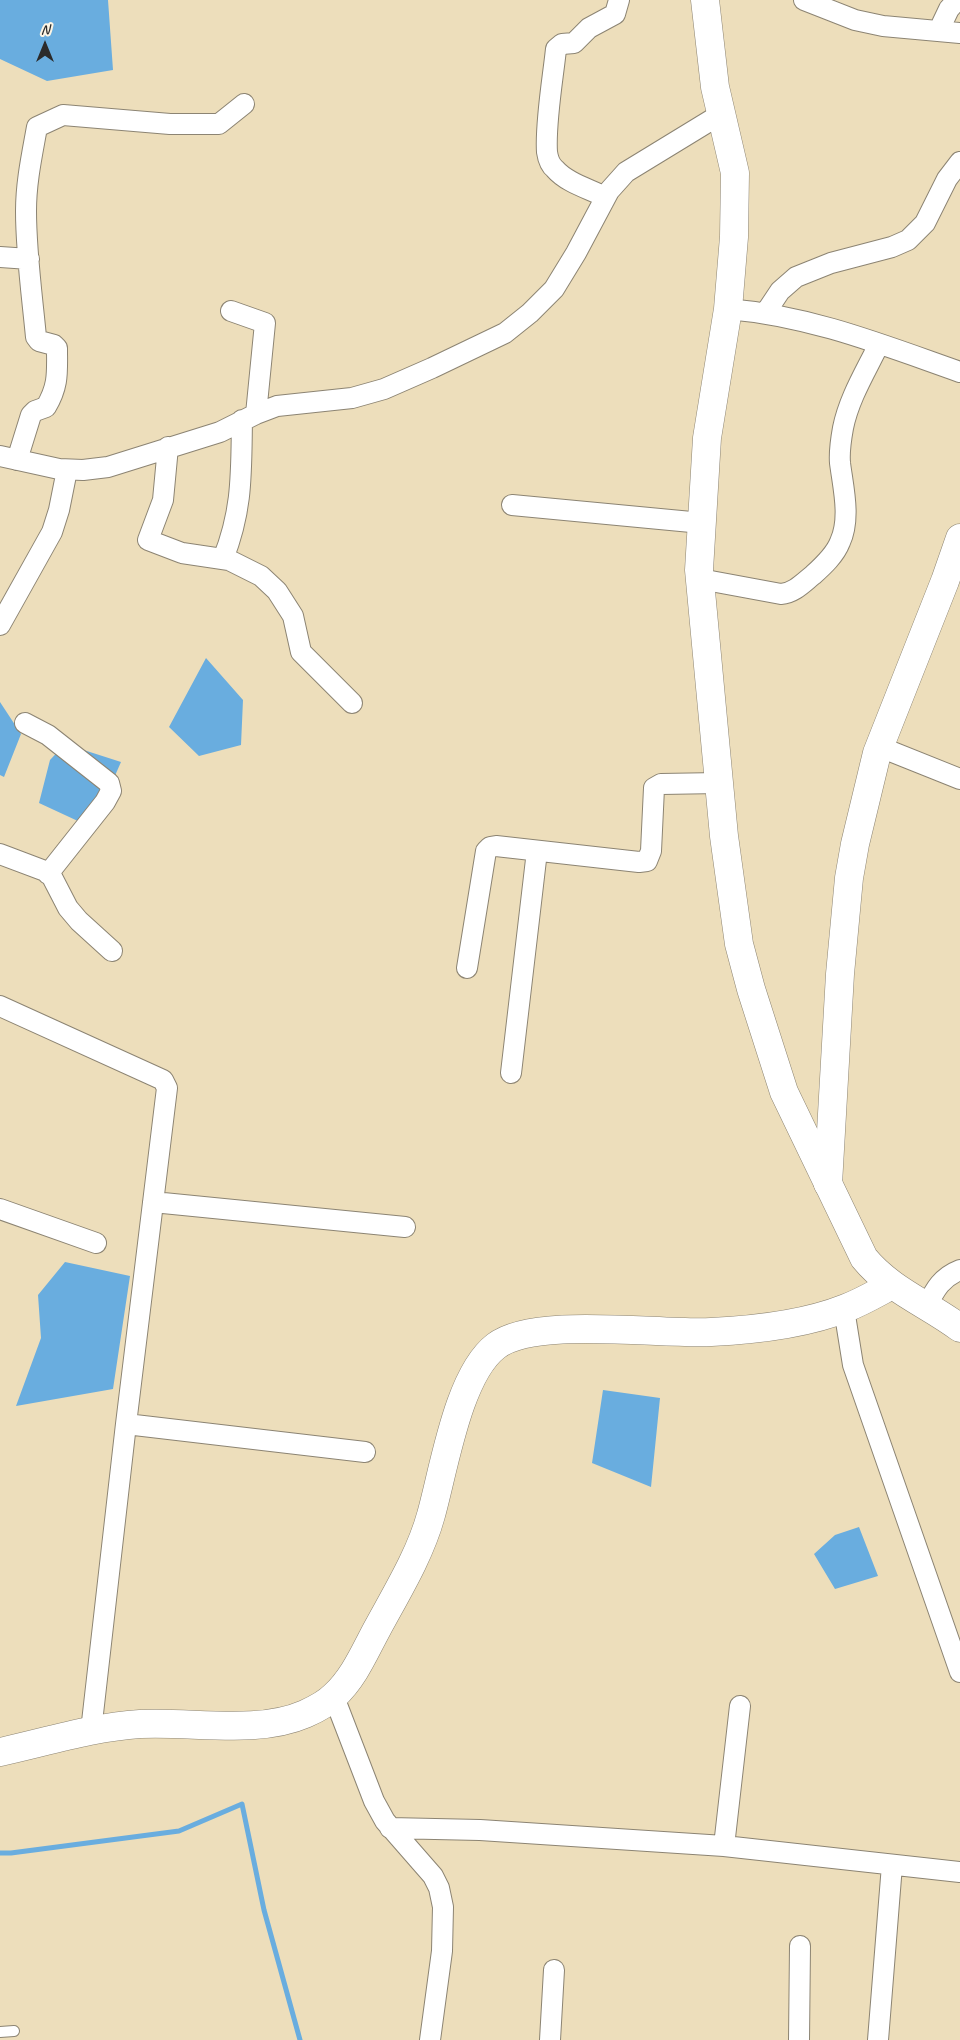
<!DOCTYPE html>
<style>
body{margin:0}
#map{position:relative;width:960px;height:2040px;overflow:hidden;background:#eddebb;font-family:Caveat,sans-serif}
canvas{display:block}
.north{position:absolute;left:20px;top:20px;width:50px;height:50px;-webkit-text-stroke:4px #fcf5e5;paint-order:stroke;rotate:0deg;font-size:14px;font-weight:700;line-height:20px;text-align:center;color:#2b2b2b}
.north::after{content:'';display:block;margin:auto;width:18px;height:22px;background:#2b2b2b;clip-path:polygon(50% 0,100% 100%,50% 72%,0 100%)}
</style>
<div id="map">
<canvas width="960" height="2040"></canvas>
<div class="north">N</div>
</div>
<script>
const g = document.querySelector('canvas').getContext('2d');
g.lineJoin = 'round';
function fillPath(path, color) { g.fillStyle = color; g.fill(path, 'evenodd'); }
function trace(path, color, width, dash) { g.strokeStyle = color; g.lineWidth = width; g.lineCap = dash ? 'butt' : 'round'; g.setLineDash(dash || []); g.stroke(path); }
fillPath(new Path2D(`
 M0 0H108L113 70 47 81 0 59Z
 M206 658 243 700 241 745 199 756 169 727Z
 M0 702 21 734 4 777 0 775Z
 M65 744 121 762 106 796 80 822 39 803 50 760Z
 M65 1262 130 1276 113 1389 16 1406 41 1338 38 1295Z
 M603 1390 660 1398 651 1487 592 1463Z
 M859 1527 878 1576 835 1589 814 1554 835 1535Z`), '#69addf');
trace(new Path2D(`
 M0 1853H11L179 1831 242 1804 264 1910 300 2040`), '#69addf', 5);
const lane = new Path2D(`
 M0 2032 14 2031`);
const street = new Path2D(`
 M804 0 855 20 883 26 960 33
 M939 30 949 9 957 0
 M605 197C590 189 567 183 555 169 550 165 548 159 547 152 545 123 553 78 556 49L562 44 574 43 589 28 615 14 619 0
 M0 257 29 259
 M728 309C811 316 883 345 960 372
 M231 311 265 323 256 414
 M766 312 780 291 796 277 831 263 892 247 908 240 925 223 947 179 960 162
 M168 447 163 500 148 540 182 553 229 560 261 576 277 591 293 616 301 652 352 703
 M0 456 59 469 83 470 108 467 220 432 256 414 277 406 352 398 384 389 432 368 505 333 530 313 554 289 576 253 609 191 626 172 721 114
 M17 460 31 415 35 411 46 407C59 385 57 372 57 348L54 345 39 341 36 337C32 295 26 253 26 211 26 182 32 155 37 127L63 115 170 124H219L244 104
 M512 505 702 523
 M223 559C243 509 241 472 242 420
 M700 579 781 594C794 593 803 583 813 575 823 566 835 555 840 542 851 518 843 487 840 463 839 451 841 439 843 428 849 398 866 371 879 344
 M0 625 52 532 59 510 67 470
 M25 723 48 735 109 783 111 791 105 802 48 874
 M880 747 960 779
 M0 854 45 871 52 877 68 908 79 921 112 951
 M467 968 486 851 490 847 496 846 639 862 647 861 651 851 654 788 661 784 719 783
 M0 1006 163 1080 167 1088 126 1424 91 1731
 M511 1073 537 851
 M153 1202 405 1227
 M0 1209 96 1243
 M927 1306C935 1289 942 1277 960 1270
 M844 1309 853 1365 960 1672
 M126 1424 365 1452
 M334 1697 374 1801 385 1821 433 1876 439 1888 443 1907 442 1951 430 2040
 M390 1828 480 1830 724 1846 960 1872
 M724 1846 740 1706
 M550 2040 554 1970
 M799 2040 800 1946
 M878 2040 892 1865`);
const secondary = new Path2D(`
 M828 1184 840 974 849 878 855 844 877 753 945 581 960 538
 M0 1752C46 1742 93 1727 140 1724 192 1721 257 1735 305 1714 314 1710 327 1703 334 1696 354 1678 365 1651 377 1629 397 1592 420 1555 431 1515 444 1469 458 1375 496 1346 534 1316 660 1335 711 1332 753 1330 806 1324 846 1308 862 1302 877 1293 892 1285`);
const primary = new Path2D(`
 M705 0 715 87 735 173 734 237 728 309 707 438 699 570 724 836 739 944 751 989 784 1092 864 1258C890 1290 928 1304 960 1328`);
trace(lane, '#8c8473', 12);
trace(street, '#8c8473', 22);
trace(secondary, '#8c8473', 29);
trace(primary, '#8c8473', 29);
trace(lane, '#fff', 10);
trace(street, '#fff', 20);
trace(secondary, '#fff', 28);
trace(primary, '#fff', 28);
</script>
